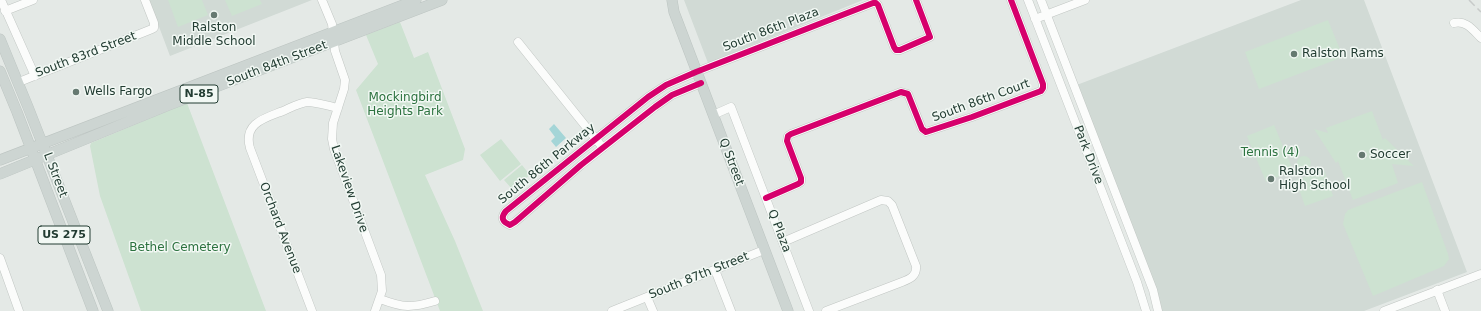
<!DOCTYPE html>
<style>
body{margin:0}
canvas{display:block;background:#e4e9e6}
</style>
<canvas width="1481" height="311"></canvas>
<script>
const g = document.querySelector('canvas').getContext('2d');
g.lineJoin = 'round';
function fillPath(path, color) { g.fillStyle = color; g.fill(path, 'evenodd'); }
function trace(path, color, width, dash) { g.strokeStyle = color; g.lineWidth = width; g.lineCap = dash ? 'butt' : 'round'; g.setLineDash(dash || []); g.stroke(path); }
function write(font, color, halo, rows, align = 'center') {
  g.font = font + ' "DejaVu Sans",sans-serif'; g.lineWidth = 3; g.setLineDash([]); g.textBaseline = 'middle'; g.strokeStyle = halo; g.fillStyle = color; for (const [text, x, y, turn = 0] of rows) {
    g.save(); g.translate(x, y); g.rotate((+turn || 0) * Math.PI / 180); g.textAlign = isNaN(turn) ? turn : align; if (halo) g.strokeText(text, 0, 0); g.fillText(text, 0, 0); g.restore();
  }
}
fillPath(new Path2D(`
 M149 0H312L170 56Z
 M684 0H863L708 63Z
 M1301 0H1364L1467 272 1364 311H1157L1074 86Z`), '#d1dad5');
fillPath(new Path2D(`
 M168 0H202L208 15 178 27Z
 M225 0H260L262 4 232 16Z
 M1328 20 1343 57 1259 89 1245 52Z
 M400 22 414 58 428 52 465 149 463 160 425 175 455 241 483 311H440L356 90 378 64 366 35Z
 M187 103 266 311H141L100 196 90 146 91 143Z
 M1372 111 1383 140 1385 138 1414 166 1392 164 1398 183 1353 200 1338 161 1336 163 1314 129 1328 133 1326 128Z
 M1274 125 1293 170 1266 182 1247 136Z
 M501 139 521 164 500 181 480 155Z
 M1297 163a7 7 0 1 1 14 0a7 7 0 1 1-14 0Z
 M522 165 530 175 512 189 504 180Z
 M1324 170 1333 196 1305 206 1296 180Z
 M1422 182 1448 254 1449 259 1444 266 1373 296 1343 224 1345 214 1348 210Z`), '#cde2d1');
fillPath(new Path2D(`
 M554 124 566 138 556 147 551 141 555 137 549 129Z`), '#a4d5d7');
const minor = new Path2D(`
 M1 0 35 76
 M322 0 332 24 335 51 345 80 344 89 333 123 332 139 334 149 381 275 382 291 375 311
 M1028 0 1137 282 1146 311
 M1041 0 1153 290 1158 311
 M5 11 33 0
 M1035 19 1085 0
 M1454 23C1466 20 1473 30 1481 38
 M518 42 603 148
 M19 82 152 29 154 28V23L145 0
 M701 83 672 95 655 107 581 165 515 222 510 225C503 222 500 218 506 211L648 97 666 85 696 72 873 3H876L878 5 894 47 896 50H900L930 37 916 0
 M713 115 731 107 809 311
 M766 198 798 184 801 182V178L787 141 788 136 791 134 901 92 908 94 922 129 926 132 972 117 1041 91 1043 88V84L1011 0
 M783 242 881 200 888 201 892 205 916 266C917 276 910 279 902 282L826 311
 M0 258 19 311
 M715 270 731 311
 M1437 290 1445 311
 M647 297 653 311
 M380 299C404 308 411 308 435 301
 M312 311 250 148C243 123 265 118 283 111 290 108 299 103 307 102 317 102 328 106 338 108
 M612 311 764 250
 M1384 311 1481 274`);
const major = new Path2D(`
 M672 0 674 12 788 311
 M0 39 28 107 108 311
 M0 71 17 112 93 311
 M0 160 416 0
 M0 174 169 105 442 0`);
trace(minor, '#c1c6c3', 9);
trace(major, '#bdc5c2', 11);
trace(minor, '#fbfcfb', 8);
trace(major, '#cdd5d2', 10);
trace(new Path2D(`
 M1469 0 1481 12`), '#c7cac9', 1.5, [8, 4]);
trace(new Path2D(`
 M701 83 672 95 655 107 581 165 515 222 510 225C503 222 500 218 506 211L648 97 666 85 696 72 873 3H876L878 5 894 47 896 50H900L930 37 916 0
 M766 198 798 184 801 182V178L787 141 788 136 791 134 901 92 908 94 922 129 926 132 972 117 1041 91 1043 88V84L1011 0`), '#d6006c', 6);
for (const [x, y, r, color] of [
 [214,15,4,"#667971"],
 [1294,54,4,"#667971"],
 [76,92,4,"#667971"],
 [1362,155,4,"#667971"],
 [1271,179,4,"#667971"]
]) { const dot = new Path2D(); dot.arc(x, y, r, 0, 2 * Math.PI); g.fillStyle = color; g.fill(dot); trace(dot, '#f2f8f4', 1.5); }
for (const [x, y, w] of [
 [199,94,38],
 [64,235,52]
]) { const box = new Path2D(); box.roundRect(x - w / 2, y - 9, w, 18, 3); g.fillStyle = '#f2f8f4'; g.fill(box); trace(box, '#223c32', 1); }
write('bold 11px', '#223c32', null, [
 ["N-85",199,94],
 ["US 275",64,235]
]);
write('12px', '#223c32', '#f2f8f4', [
 ["Ralston",214,28,"center"],
 ["Middle School",214,42,"center"],
 ["Ralston Rams",1302,54],
 ["Wells Fargo",84,92],
 ["Soccer",1370,155],
 ["Ralston",1279,172],
 ["High School",1279,186]
], 'left');
write('12px', '#223c32', '#f2f8f4', [
 ["South 86th Plaza",771,30,-21],
 ["South 83rd Street",86,55,-21],
 ["South 84th Street",277,64,-21],
 ["South 86th Court",981,101,-20],
 ["Park Drive",1088,155,69],
 ["Q Street",731,162,69],
 ["South 86th Parkway",547,164,-39],
 ["L Street",55,175,69],
 ["Lakeview Drive",349,189,71],
 ["Orchard Avenue",280,228,69],
 ["Q Plaza",779,231,69],
 ["South 87th Street",699,276,-22]
]);
write('12px', '#2c723f', '#f2f8f4', [
 ["Mockingbird",405,98],
 ["Heights Park",405,112],
 ["Tennis (4)",1270,153],
 ["Bethel Cemetery",180,248]
]);
</script>
